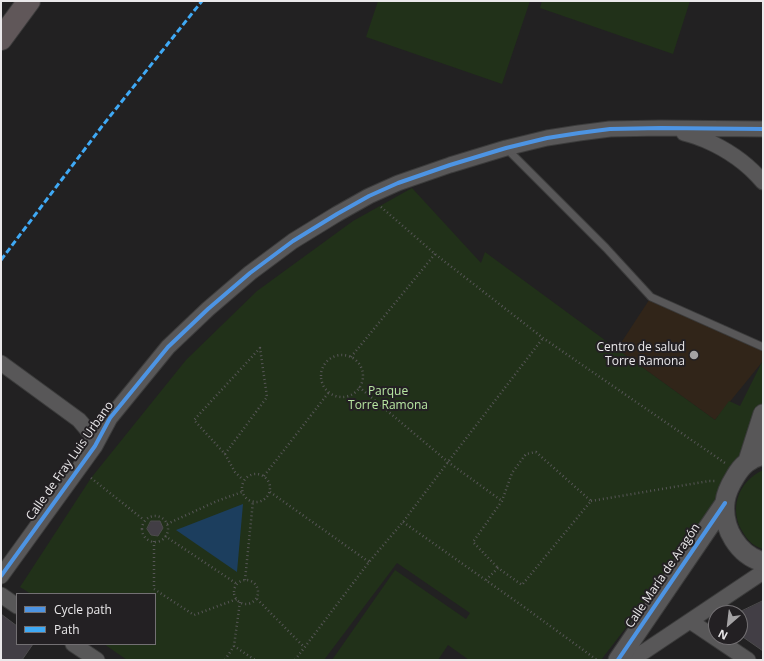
<!DOCTYPE html>
<meta charset="utf-8">
<style>
body{margin:0}
#map{position:relative;width:764px;height:661px;overflow:hidden;background:#222122;font-family:"Open Sans",sans-serif}
canvas{display:block}
.frame{position:absolute;inset:0;border:2px solid #eae8ea;pointer-events:none}
.legend{position:absolute;left:16px;top:593px;width:140px;height:52px;box-sizing:border-box;background:#232023;border:1px solid #737073;margin:0;padding:5px 7px;list-style:none;font-size:12px;color:#eae8ea}
.legend li{display:flex;align-items:center;gap:8px;height:20px}
.legend b{width:20px;border:1px solid #737073}
.north{position:absolute;left:708px;top:605px;width:40px;height:40px;box-sizing:border-box;background:#232023;border:1px solid #737073;border-radius:50%;rotate:208deg;font-size:11px;font-weight:700;line-height:16px;text-align:center;color:#eae8ea}
.north::after{content:'';display:block;margin:auto;width:14px;height:18px;background:#a4a2a4;clip-path:polygon(50% 0,100% 100%,50% 72%,0 100%)}
</style>
<div id="map">
<canvas width="764" height="661"></canvas>
<div class="frame"></div>
<ul class="legend">
<li><b style="height:5px;background:#4d94e3"></b>Cycle path</li>
<li><b style="height:5px;background:#3fa9f5"></b>Path</li>
</ul>
<div class="north">N</div>
</div>
<script>
const g = document.querySelector('canvas').getContext('2d');
g.lineJoin = 'round';
function fillPath(path, color) { g.fillStyle = color; g.fill(path, 'evenodd'); }
function trace(path, color, width, dash) { g.strokeStyle = color; g.lineWidth = width; g.lineCap = dash ? 'butt' : 'round'; g.setLineDash(dash || []); g.stroke(path); }
function write(font, color, halo, rows, align = 'center') {
  g.font = font + ' "Open Sans",sans-serif'; g.lineWidth = 4; g.setLineDash([]); g.textBaseline = 'middle'; g.strokeStyle = halo; g.fillStyle = color; for (const [text, x, y, turn = 0] of rows) {
    g.save(); g.translate(x, y); g.rotate((+turn || 0) * Math.PI / 180); g.textAlign = isNaN(turn) ? turn : align; if (halo) g.strokeText(text, 0, 0); g.fillText(text, 0, 0); g.restore();
  }
}
fillPath(new Path2D(`
 M651 297 763 347V361L715 420 617 349Z`), '#312519');
fillPath(new Path2D(`
 M378 1H530L502 84 366 37Z
 M542 1H690L673 54 540 8Z
 M412 188 481 263 485 252 617 349 715 420 729 401 740 406 762 362 763 363V402L751 436 737 465 671 569 601 660H469L448 645 438 660H332L395 570 466 619 470 613 397 563 324 660H127L104 644H155V594H31L20 587 91 478 186 360 257 291 353 221Z
 M763 470V549C755 547 748 541 744 534 728 511 737 482 763 470Z`), '#213119');
fillPath(new Path2D(`
 M243 504 237 572 176 530Z`), '#1c3e5e');
const building = new Path2D(`
 M151 521H160L163 528 158 536 151 535 147 529Z
 M763 601V651L740 635V612Z
 M1 614 17 626V644H33L22 660H1Z`);
fillPath(building, '#423e45');
trace(building, '#4c4b4c', 1);
const service = new Path2D(`
 M506 148 606 248 651 297 763 347`);
const minor = new Path2D(`
 M684 133C691 135 698 137 705 140 726 149 748 164 763 182
 M1 363 79 420 91 434 95 446
 M1 576 95 446 110 418 168 347 208 309 250 273 293 241 337 214 369 196 398 183 450 165 506 148 547 138 579 133 610 129 661 128 763 129
 M1 595 17 606
 M690 621 748 660
 M73 644 97 660
 M628 660 645 651 763 572`);
const tertiary = new Path2D(`
 M763 455C749 459 742 465 735 477 730 485 726 493 725 502 722 528 738 555 763 562
 M748 461 763 414
 M618 660 725 503`);
const trunk = new Path2D(`
 M1 39 29 1`);
trace(service, '#3b3b3b', 9);
trace(minor, '#3b3b3b', 17);
trace(tertiary, '#3b3b3b', 21);
trace(trunk, '#3b3b3b', 24);
trace(new Path2D(`
 M381 207 435 254 543 338 725 463
 M321 376a21 21 0 1 1 42 0a21 21 0 1 1-42 0Z
 M351 357 435 254
 M359 387 448 462 502 501
 M225 454 267 397 260 348 194 420 225 454 235 472 243 480
 M242 488a14 14 0 1 1 28 0a14 14 0 1 1-28 0Z
 M264 476 329 392
 M91 478 144 520
 M270 492 369 562
 M591 501 709 481H715
 M142 529a13 13 0 1 1 26 0a13 13 0 1 1-26 0Z
 M403 522 524 607 597 660
 M167 524 217 501 242 492
 M165 536 237 584
 M154 541V589L194 615 237 599
 M234 592a12 12 0 1 1 24 0a12 12 0 1 1-24 0Z
 M245 580 253 501
 M486 580 498 568 522 585 591 501 536 452 526 454 512 473 502 501 473 542 498 568
 M257 599 304 647
 M240 602 234 646 255 660
 M225 660 234 646
 M295 660 369 562 403 522 448 462 543 338`), '#575657', 2.5, [1, 3]);
trace(service, '#585758', 7);
trace(minor, '#585758', 15);
trace(tertiary, '#585758', 19);
trace(trunk, '#605759', 22);
trace(new Path2D(`
 M1 260 103 125 202 1`), '#3fa9f5', 3, [6, 3]);
trace(new Path2D(`
 M1 576 95 446 110 418 168 347 208 309 250 273 293 241 337 214 369 196 398 183 450 165 506 148 547 138 579 133 610 129 661 128 763 129
 M618 660 725 503`), '#4d94e3', 4);
for (const [x, y, r, color] of [
 [694,355,5,"#a4a2a4"]
]) { const dot = new Path2D(); dot.arc(x, y, r, 0, 2 * Math.PI); g.fillStyle = color; g.fill(dot); trace(dot, '#232023', 1.5); }
write('12px', '#eae8ea', '#232023', [
 ["Centro de salud",685,348],
 ["Torre Ramona",685,362]
], 'right');
write('12px', '#b8e7a2', '#232023', [
 ["Parque",388,392],
 ["Torre Ramona",388,406]
]);
write('12px', '#eae8ea', '#232023', [
 ["Calle de Fray Luis Urbano",70,461,-55],
 ["Calle María de Aragón",663,576,-56]
]);
</script>
